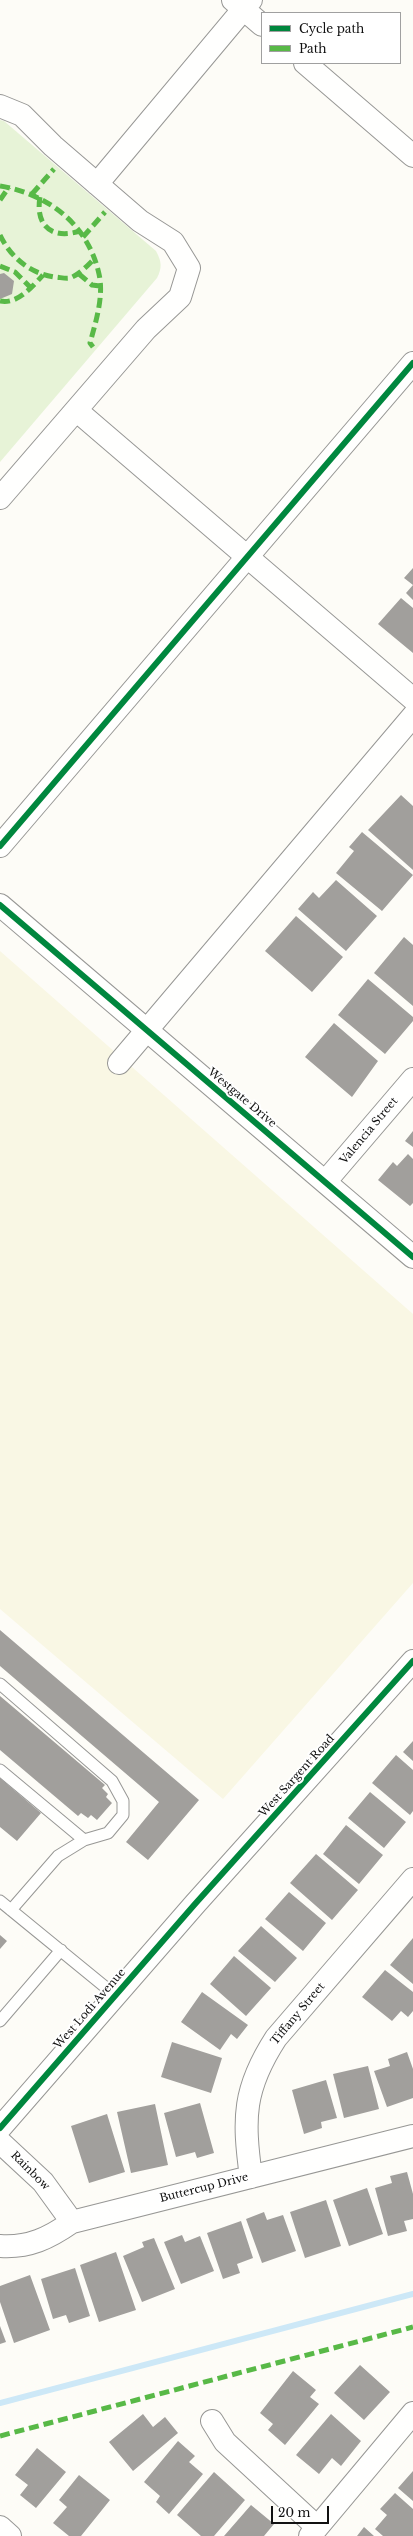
<!DOCTYPE html>
<style>
body{margin:0}
#map{position:relative;width:413px;height:2536px;overflow:hidden;background:#fdfcf7;font-family:"Libre Baskerville",serif}
canvas{display:block}
.legend{position:absolute;left:261px;top:12px;width:140px;height:52px;box-sizing:border-box;background:#fff;border:1px solid #a0a0a0;margin:0;padding:5px 7px;list-style:none;font-size:12px;color:#111}
.legend li{display:flex;align-items:center;gap:8px;height:20px}
.legend b{width:20px;border:1px solid #a0a0a0}
.scale{position:absolute;left:271px;top:2506px;width:58px;height:18px;box-sizing:border-box;border:2px solid #111;border-top:0;padding-left:5px;font-size:12px;line-height:14px;white-space:nowrap;color:#111;-webkit-text-stroke:3px #fff;paint-order:stroke}
</style>
<div id="map">
<canvas width="413" height="2536"></canvas>
<ul class="legend">
<li><b style="height:5px;background:#00873e"></b>Cycle path</li>
<li><b style="height:5px;background:#58b947"></b>Path</li>
</ul>
<div class="scale">20 m</div>
</div>
<script>
const g = document.querySelector('canvas').getContext('2d');
g.lineJoin = 'round';
function fillPath(path, color) { g.fillStyle = color; g.fill(path, 'evenodd'); }
function trace(path, color, width, dash) { g.strokeStyle = color; g.lineWidth = width; g.lineCap = dash ? 'butt' : 'round'; g.setLineDash(dash || []); g.stroke(path); }
function write(font, color, halo, rows, align = 'center') {
  g.font = font + ' "Libre Baskerville",serif'; g.lineWidth = 4; g.setLineDash([]); g.textBaseline = 'middle'; g.strokeStyle = halo; g.fillStyle = color; for (const [text, x, y, turn = 0] of rows) {
    g.save(); g.translate(x, y); g.rotate((+turn || 0) * Math.PI / 180); g.textAlign = isNaN(turn) ? turn : align; if (halo) g.strokeText(text, 0, 0); g.fillText(text, 0, 0); g.restore();
  }
}
fillPath(new Path2D(`
 M0 951 413 1314V1583L223 1799 0 1609Z`), '#f9f7e4');
fillPath(new Path2D(`
 M0 120 4 121 156 251C162 262 162 268 157 278L0 462Z`), '#e7f3d7');
trace(new Path2D(`
 M0 2403 413 2294`), '#cde8f7', 6);
fillPath(new Path2D(`
 M4 273 14 281 12 294 0 299V274Z
 M413 568V600L406 593 413 585 404 578Z
 M401 598 413 608V653L378 624Z
 M401 795 413 806V870L368 830Z
 M362 832 413 875 382 911 336 873 354 851 349 847Z
 M336 880 377 916 346 951 298 909 313 892 319 898Z
 M296 916 343 957 312 992 265 951Z
 M404 937 413 945V1006L374 973Z
 M368 979 413 1017V1021L385 1054 338 1015Z
 M334 1023 378 1061 352 1097 305 1057Z
 M413 1131V1147L405 1141Z
 M408 1154 413 1159V1203L410 1206 378 1180 393 1162 397 1166Z
 M0 1630 199 1800 148 1860 126 1842 159 1802 0 1666Z
 M0 1696 105 1785 102 1788 108 1794 106 1797 112 1803 97 1820 91 1815 88 1818 81 1813 78 1816 0 1750Z
 M413 1741V1761L403 1752Z
 M396 1755 413 1770V1811L410 1815 372 1783Z
 M0 1778 41 1813 17 1841 0 1827Z
 M370 1792 406 1822 384 1848 348 1818Z
 M346 1825 383 1855 359 1884 323 1854Z
 M316 1854 358 1890 332 1920 290 1883Z
 M289 1892 326 1923 303 1951 265 1919Z
 M261 1926 297 1958 275 1982 238 1951Z
 M0 1935 7 1941 0 1949Z
 M413 1938V1984L390 1965Z
 M234 1956 271 1988 246 2016 210 1984Z
 M385 1970 413 1992V2011L408 2017 401 2011 392 2021 362 1997Z
 M202 1992 248 2025 237 2039 231 2034 220 2050 181 2022Z
 M172 2042 222 2058 211 2093 161 2077Z
 M407 2052 413 2069V2098L387 2107 374 2071 390 2066 388 2059Z
 M368 2066 379 2109 344 2118 333 2074Z
 M326 2080 337 2118 321 2122 322 2128 304 2134 292 2090Z
 M200 2103 214 2153 197 2158 195 2152 176 2157 164 2113Z
 M155 2104 168 2165 131 2173 117 2112Z
 M107 2114 125 2172 89 2183 71 2126Z
 M407 2172 413 2194V2219L404 2221 407 2231 388 2236 375 2188 392 2183 390 2176Z
 M367 2188 383 2234 349 2246 333 2200Z
 M326 2200 341 2246 305 2258 290 2212Z
 M264 2212 267 2220 283 2215 296 2251 262 2263 246 2219Z
 M241 2221 253 2258 237 2264 240 2273 223 2279 207 2233Z
 M182 2235 185 2242 200 2236 214 2271 181 2284 164 2242Z
 M154 2238 175 2289 142 2302 123 2256 144 2247 142 2242Z
 M116 2252 136 2310 99 2322 80 2265Z
 M75 2268 90 2316 69 2323 66 2315 53 2319 41 2279Z
 M30 2275 50 2330 14 2343 0 2302V2286Z
 M0 2326 6 2342 0 2344Z
 M360 2365 390 2392 364 2420 334 2393Z
 M293 2371 316 2390 310 2397 319 2404 285 2445 268 2430 273 2424 260 2413Z
 M143 2414 153 2427 165 2417 178 2433 133 2471 109 2442Z
 M331 2414 361 2441 341 2466 332 2458 319 2474 296 2455Z
 M178 2441 195 2456 189 2462 203 2474 169 2514 156 2502 160 2496 144 2482Z
 M37 2448 66 2472 36 2508 20 2495 28 2485 15 2475Z
 M413 2471V2501L398 2488Z
 M214 2472 245 2500 214 2536H201L177 2515Z
 M79 2475 110 2500 81 2536H69L53 2523 67 2507 59 2500Z
 M395 2493 413 2509V2536H383L375 2529 387 2515 380 2509Z
 M251 2505 274 2524 264 2536H224Z
 M364 2527 374 2536H357Z`), '#a19f9c');
const service = new Path2D(`
 M0 1684 112 1781 123 1801V1815L108 1833 84 1840 58 1856 11 1910
 M0 1770 84 1840
 M0 1901 115 1995
 M0 2021 61 1950`);
const minor = new Path2D(`
 M233 0 262 25
 M305 63 413 156
 M0 106 22 115 53 146 140 221 173 242 189 268 180 297 146 329 0 498
 M97 184 251 0
 M76 410 413 699
 M0 846 413 363
 M0 905 413 1257
 M119 1063 413 716
 M325 1182 413 1079
 M0 2142 43 2182 72 2222
 M251 2177C243 2118 243 2089 276 2038L413 1879
 M0 2246C29 2248 49 2238 72 2222L413 2136
 M212 2421 225 2442 317 2527
 M0 2527 10 2536
 M310 2536 413 2413`);
const tertiary = new Path2D(`
 M0 2128 195 1904 413 1661`);
trace(service, '#979795', 13);
trace(minor, '#979795', 24);
trace(tertiary, '#979795', 24);
trace(service, '#fffffe', 11);
trace(minor, '#fffffe', 22);
trace(tertiary, '#fffffe', 22);
trace(new Path2D(`
 M0 186C48 194 88 224 99 274 104 296 96 321 90 343L93 347
 M32 194 54 169
 M40 197C35 226 52 240 80 231
 M0 200 9 187
 M0 235C11 258 30 273 54 277 59 277 65 279 70 278 80 274 87 266 94 259
 M83 237 105 212
 M0 266 15 272 31 288
 M79 274 92 285 100 286
 M0 301C17 305 33 286 43 275
 M0 2436 413 2327`), '#58b947', 5, [10, 5]);
trace(new Path2D(`
 M0 846 413 363
 M0 905 413 1257
 M0 2128 195 1904 413 1661`), '#00873e', 6);
write('11px', '#111', '#fff', [
 ["Westgate Drive",242,1098,40],
 ["Valencia Street",369,1131,-50],
 ["West Sargent Road",297,1776,-48],
 ["West Lodi Avenue",90,2009,-49],
 ["Tiffany Street",298,2014,-50],
 ["Rainbow",30,2171,45],
 ["Buttercup Drive",204,2188,-14]
]);
</script>
